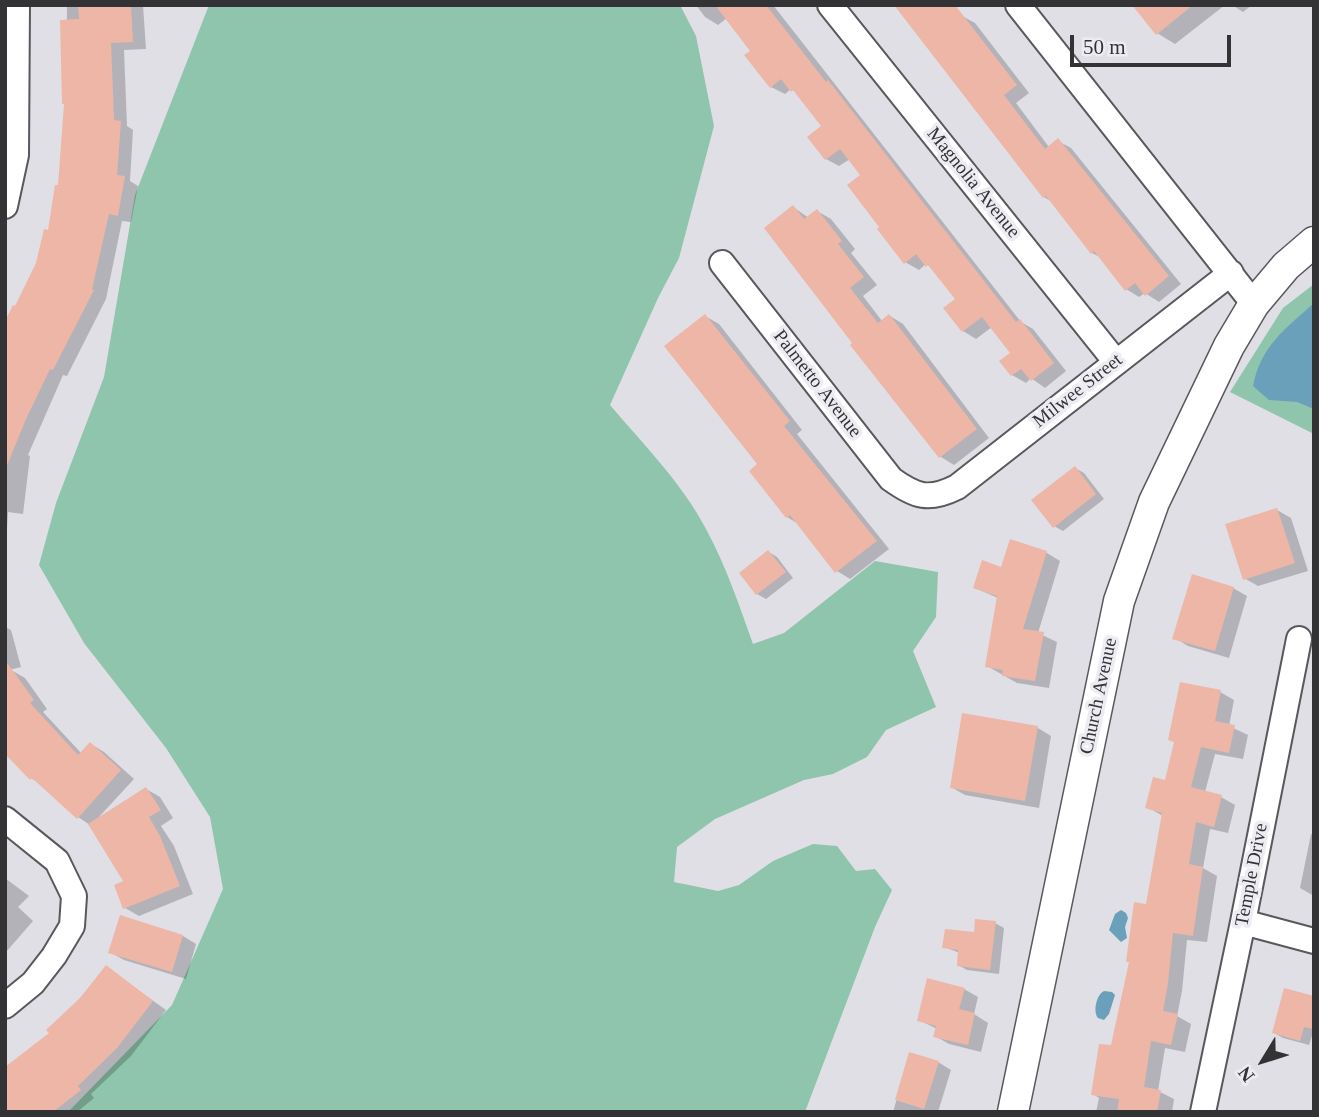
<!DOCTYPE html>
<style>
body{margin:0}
#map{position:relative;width:1319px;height:1117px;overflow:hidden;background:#e0dfe6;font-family:"Times New Roman",serif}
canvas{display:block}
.frame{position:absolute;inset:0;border:7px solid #333336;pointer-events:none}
.north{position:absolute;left:1228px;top:1026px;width:70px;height:70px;-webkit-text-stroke:5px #edecf3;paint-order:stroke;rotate:232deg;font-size:19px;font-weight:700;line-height:28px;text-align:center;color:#333336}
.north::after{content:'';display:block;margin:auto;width:24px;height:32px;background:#333336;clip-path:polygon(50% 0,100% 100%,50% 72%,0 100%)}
.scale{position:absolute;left:1070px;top:35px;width:161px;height:32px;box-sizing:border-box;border:4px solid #333336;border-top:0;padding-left:9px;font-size:21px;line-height:24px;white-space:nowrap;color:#333336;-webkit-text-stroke:5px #edecf3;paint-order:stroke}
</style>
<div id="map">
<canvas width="1319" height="1117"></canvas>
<div class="frame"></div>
<div class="north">N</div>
<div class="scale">50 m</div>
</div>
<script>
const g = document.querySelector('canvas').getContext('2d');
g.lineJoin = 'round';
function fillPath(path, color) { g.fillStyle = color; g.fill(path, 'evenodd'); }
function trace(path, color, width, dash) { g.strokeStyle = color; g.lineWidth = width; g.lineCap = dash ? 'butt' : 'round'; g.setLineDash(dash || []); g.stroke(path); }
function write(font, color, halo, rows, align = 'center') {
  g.font = font + ' "Times New Roman",serif'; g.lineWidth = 7; g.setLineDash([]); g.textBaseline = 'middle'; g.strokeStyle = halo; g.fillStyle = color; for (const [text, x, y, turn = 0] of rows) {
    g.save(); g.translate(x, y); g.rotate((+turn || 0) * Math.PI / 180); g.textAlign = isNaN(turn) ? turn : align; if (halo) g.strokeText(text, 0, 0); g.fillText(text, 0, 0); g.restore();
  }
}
fillPath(new Path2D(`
 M209 5H680L696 36 714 126 679 258 658 298 610 405C643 444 682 483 706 529 726 566 739 605 753 644L784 633 875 561 938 572 936 617 913 651 936 707 886 730 867 757 833 774 804 780 715 819 677 847 674 882 718 891 739 885 773 861 813 844 837 846 856 871 875 869 892 890 875 927 805 1112H68L172 1005 223 889 210 817 166 748 84 643 39 565 56 503 104 377 135 195Z
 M1314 284V434L1230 392 1283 308Z`), '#8fc5ac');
fillPath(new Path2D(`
 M1314 303V409L1297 402 1269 400 1253 386C1261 346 1284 330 1314 303Z
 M1121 910 1126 913 1128 918 1125 927 1127 938 1121 942 1109 930 1115 914Z
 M1104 991 1112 992 1115 995 1109 1014 1104 1020 1098 1018C1093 1012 1096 995 1104 991Z`), '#6ba0ba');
fillPath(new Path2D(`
 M67 5H143L146 49 124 50 127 126 133 130 130 181 138 186 131 222 122 221 106 299 67 376 63 375 28 455 30 456 23 514 8 512 5 565V328L38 263 50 232 60 187 66 104Z
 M696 5H773L1021 322 1033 329 1066 371 1045 388 1031 378 1026 383 1012 375V353L992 327 976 339 963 331 957 299 933 269 926 264 919 270 905 262 882 227 862 175 850 159 839 166 826 159 824 127 798 94 791 89 785 94 771 87 753 51 727 18 718 25 705 17Z
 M1135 5H1225L1175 44 1157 33Z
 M1232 5H1252L1243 12Z
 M962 16 975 23 1029 93 1016 103 1049 147 1058 141 1071 148 1181 284 1159 302 1145 293 1139 297 1126 289 1102 258 1092 253 1052 202 1044 197Z
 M793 207 809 218 817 211 831 219 855 249 851 253 877 285 863 296 882 321 890 316 903 324 989 438 954 465 941 457 887 389Z
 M705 316 719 324 802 430 797 434 889 549 850 579 837 571 800 525 787 517 759 465Z
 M1075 468 1084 473 1104 499 1063 531 1054 526Z
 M1277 510 1291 518 1308 571 1258 586 1244 578Z
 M1011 542 1047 553 1060 561 1038 633 1057 642 1049 688 1017 683 987 666 998 598 975 588 1003 569Z
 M769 552 777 557 793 578 766 599 757 594Z
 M1233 588 1247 596 1229 658 1188 646 1175 638Z
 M5 601 7 628 11 630 21 667 5 671Z
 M11 670 25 678 47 709 43 712 82 754 91 744 104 752 134 779 98 818 146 789 160 797 173 818 161 826 174 846 193 894 139 916 125 908 126 882 90 825 78 817 42 785 31 778Z
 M1220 692 1234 700 1229 726 1248 735 1243 759 1215 754 1205 792 1221 797 1235 805 1228 833 1210 829 1203 868 1217 876 1207 942 1187 940 1182 991 1177 1016 1191 1024 1185 1052 1165 1048 1158 1091 1174 1099 1172 1112H1096L1099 1098 1093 1094 1112 1047 1147 906 1163 816 1147 807 1166 782Z
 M1038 728 1051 736 1039 808 965 795 951 787Z
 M1311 834 1314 835V896L1300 888Z
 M5 878 29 896 18 907 33 921 6 952Z
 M995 923 1004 928 999 974 967 970 958 965 960 953 944 947 975 934Z
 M183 936 196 944 186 979 124 960 110 952Z
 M106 967 166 1010 131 1056 91 1094 94 1098 77 1112 69 1110 67 1112H5L51 1033Z
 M964 989 978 997 974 1014 988 1023 981 1052 949 1044 935 1036 937 1029 919 1020Z
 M1314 998V1030L1309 1045 1283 1038 1274 1033Z
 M910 1054 938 1062 951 1070 938 1112H893Z`), '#0003');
fillPath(new Path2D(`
 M78 5H131L133 42 111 43 114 120 121 121 117 175 125 176 118 216 109 214 92 289 94 290 53 370 50 369 26 419 6 468 5 321 13 305 15 306 36 263 44 229 48 230 55 185H58L64 104H62L60 20 79 19Z
 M715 5H766L826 82 828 80 1016 322 1020 319 1054 363 1031 381 1021 369 1011 376 999 361 1010 353 982 317 962 332 943 308 955 299 928 265 926 267 916 254 904 264 877 229 879 227 847 185 860 175 840 149 825 160 807 137 821 126 793 90 791 92 781 79 770 88 744 55 750 51Z
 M894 5H955L1017 85 1004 95 1045 149 1058 138 1169 276 1145 296 1135 283 1125 291 1094 251 1091 254 1046 196 1043 198Z
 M1132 5H1193L1156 35Z
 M793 205 804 219 817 209 842 241 838 244 864 277 850 288 878 323 889 314 977 429 939 458 850 345 852 343 764 228Z
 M705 314 790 421 784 426 877 541 835 573 790 515 786 518 749 471 757 464 664 346Z
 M1075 466 1096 494 1053 528 1031 500Z
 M1277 508 1295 563 1243 580 1225 524Z
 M1010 539 1047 551 1023 629 1044 632 1035 681 1002 676 1003 670 985 667 997 596 973 588 982 560 1001 567Z
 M768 550 786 572 756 595 739 573Z
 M1192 574 1234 587 1215 651 1172 639Z
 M5 660 34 700 30 703 78 755 90 742 121 770 77 819 32 778 30 780 5 754Z
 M1180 682 1221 690 1215 721 1235 725 1229 753 1201 747 1191 787 1222 795 1214 827 1196 822 1189 864 1203 867 1193 936 1173 933 1168 983 1163 1011 1178 1014 1171 1045 1151 1041 1144 1087 1161 1090 1157 1112H1117L1119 1099 1091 1095 1099 1044 1111 1045 1129 962H1126L1134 902 1146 904 1162 813 1145 808 1153 777 1165 780 1174 742 1168 740Z
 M962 713 1038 726 1025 801 950 788Z
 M146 787 161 810 149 817 160 836 180 886 123 909 114 885 123 881 88 824Z
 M120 915 183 935 172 972 108 953Z
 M975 919 996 921 990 970 957 966 958 950 942 948 945 929 974 932Z
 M106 965 153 1001 117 1048 78 1086 81 1090 53 1112H5V1067L49 1033 46 1030 81 997Z
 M927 978 965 988 959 1009 975 1013 968 1045 933 1037 936 1026 917 1021Z
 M1284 988 1314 996V1029L1304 1027 1300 1041 1272 1033Z
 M909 1052 939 1061 924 1109 895 1100Z`), '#edb6a6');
const minor = new Path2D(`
 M830 5 1116 362
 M1018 5 1254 304
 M5 206 16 155 17 5
 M722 263 891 479C916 497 929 501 957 487L1231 273
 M5 819 57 861 74 896 72 926 54 956 33 983 5 1006
 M1243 922 1314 941
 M1203 1112 1243 922 1299 639`);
const tertiary = new Path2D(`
 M1013 1112 1119 601 1154 502 1229 346 1254 304 1286 266 1314 242`);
trace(minor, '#58585d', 28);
trace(tertiary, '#58585d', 33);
trace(minor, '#fff', 24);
trace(tertiary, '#fff', 30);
write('19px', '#333336', '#edecf3', [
 ["Magnolia Avenue",973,183,51],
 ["Palmetto Avenue",817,384,52],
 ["Milwee Street",1078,391,-38],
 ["Church Avenue",1099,696,-78],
 ["Temple Drive",1252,875,-79]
]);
</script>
